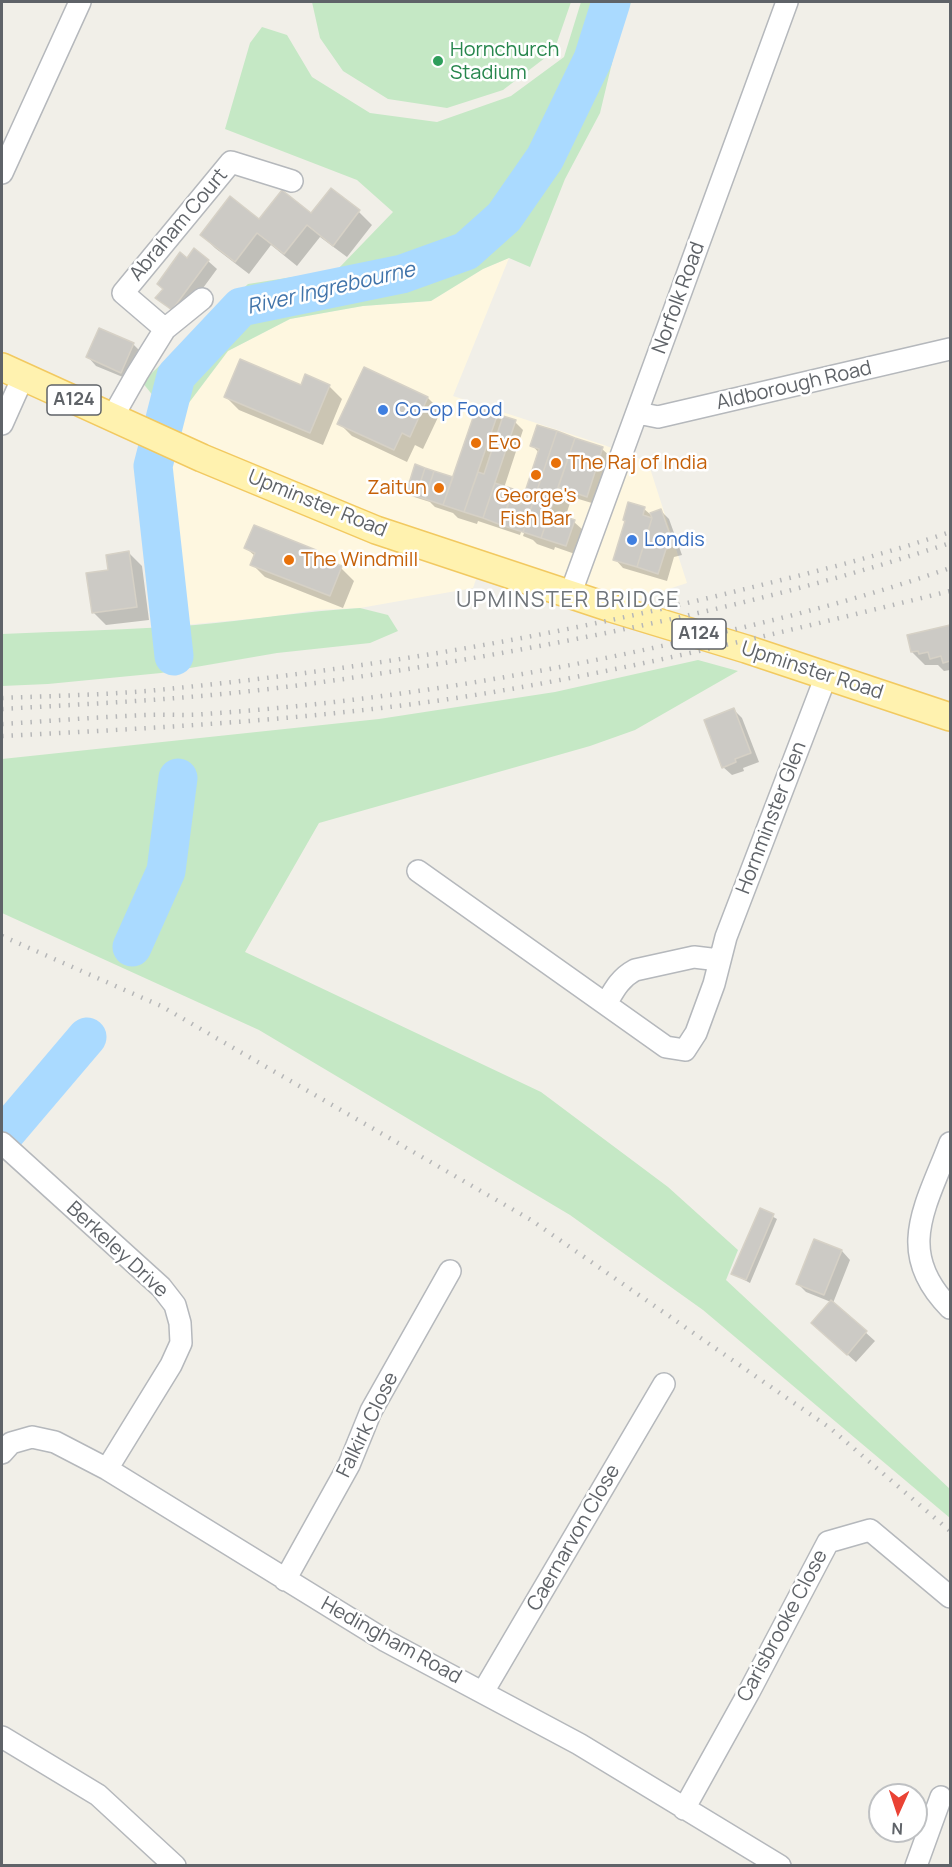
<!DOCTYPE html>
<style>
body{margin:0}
#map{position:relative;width:952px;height:1867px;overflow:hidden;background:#f1efe8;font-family:Manrope,sans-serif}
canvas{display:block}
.frame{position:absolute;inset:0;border:3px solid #5f6368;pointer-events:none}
.north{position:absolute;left:868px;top:1783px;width:60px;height:60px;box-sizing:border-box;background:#fff;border:2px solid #bfc1c3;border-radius:50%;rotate:183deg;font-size:16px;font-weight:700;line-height:24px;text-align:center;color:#5f6368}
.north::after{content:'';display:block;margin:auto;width:21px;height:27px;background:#ea4335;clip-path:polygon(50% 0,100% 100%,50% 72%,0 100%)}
</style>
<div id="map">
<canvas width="952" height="1867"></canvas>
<div class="frame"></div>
<div class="north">N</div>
</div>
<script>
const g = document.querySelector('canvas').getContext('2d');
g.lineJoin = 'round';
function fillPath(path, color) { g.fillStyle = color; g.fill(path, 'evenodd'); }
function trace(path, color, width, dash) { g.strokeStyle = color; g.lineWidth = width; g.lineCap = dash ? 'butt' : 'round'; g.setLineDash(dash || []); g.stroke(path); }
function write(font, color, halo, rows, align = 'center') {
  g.font = font + ' Manrope,sans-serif'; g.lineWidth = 5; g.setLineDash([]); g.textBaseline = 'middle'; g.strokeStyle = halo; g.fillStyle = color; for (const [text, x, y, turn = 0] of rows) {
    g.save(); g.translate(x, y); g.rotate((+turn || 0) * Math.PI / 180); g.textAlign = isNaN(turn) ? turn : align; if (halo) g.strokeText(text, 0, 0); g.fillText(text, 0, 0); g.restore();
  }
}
fillPath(new Path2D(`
 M509 258 453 396 604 445 648 462 687 583 611 608 481 565 473 588 360 608 316 610 270 617 173 626 157 476 185 408 228 351 290 319 363 306 431 301 483 269Z`), '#fef7e0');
fillPath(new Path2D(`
 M312 2H571L554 51 503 90 447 108 388 99 343 71 320 38Z
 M581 2H631L617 42 600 113 565 179 530 267 509 258 483 269 431 301 363 306 290 319 228 351 185 408 158 402 142 382 248 284 337 270 393 212 357 180 225 129 250 43 262 27 287 35 312 77 370 113 437 122 511 96 564 57Z
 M360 608 388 615 398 631 370 643 277 653 161 673 48 684 2 686V634C66 631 131 630 195 625 250 620 305 611 360 608Z
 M698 660 738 671 635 730 590 746 319 823 245 952 541 1092 668 1187 738 1250 726 1280 950 1489V1518L703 1310 570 1215 259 1030 2 913V759L379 719 555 692Z`), '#c5e8c5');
fillPath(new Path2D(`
 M331 190 359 212 372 225 347 257 320 237 297 266 271 245 249 274 215 248 202 235 260 221 311 215Z
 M187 260 208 261 217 269 181 318 157 298Z
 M133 344 142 353 130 380 96 366 88 357Z
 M365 369 428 398 441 411 423 449 415 445 407 462 352 436 339 423Z
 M329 386 342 399 323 445 239 410 226 397 301 387Z
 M497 414 503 421 515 422 523 430 504 488 513 491 523 501 539 453 532 445 538 427 602 449 611 457 595 504 572 497 565 518 574 522 583 530 575 554 555 547 554 550 537 544 533 540 523 536 531 511H528L520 535 478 521 477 524 458 518 453 513 435 507 430 502 411 496 407 492 452 478Z
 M644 509 650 514 661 511 669 519 682 555 674 557 667 581 623 568 615 559Z
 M246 548 315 551 325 561 341 568 354 581 343 608 265 577 252 564 255 556Z
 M129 553 142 566 149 620 106 625 93 612 110 571Z
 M950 626V670L944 671 938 665H925L912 652 908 636Z
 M734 710 742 718 759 762 743 768 744 771 732 775 723 767Z
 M761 1210 777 1219 750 1283 733 1274Z
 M815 1241 842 1251 850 1260 833 1303 875 1341 856 1362 821 1331 831 1302 806 1292 798 1284Z`), '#0003');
trace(new Path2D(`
 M174 656 153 466 176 376 241 307 402 274 466 251 504 217 545 158 593 59 611 2
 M132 947 166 871 178 778
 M2 1137 87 1037`), '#aadaff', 39);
const building = new Path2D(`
 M331 188 360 210 333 246 307 225 284 254 257 233 235 262 200 235 230 196 259 219 282 190 311 213Z
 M194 248 209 260 172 310 155 298 163 289 157 284 180 252 187 258Z
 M99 328 134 343 121 373 86 357Z
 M240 359 301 385 305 374 330 385 310 433 224 397Z
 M364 367 428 397 410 437 402 433 394 450 337 424Z
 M477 406 498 413 464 512 443 505Z
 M503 416 516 420 483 518 464 512 478 472 484 474Z
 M537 425 557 431 523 532 501 525 510 500 521 504 539 449 530 446Z
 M557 431 575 438 541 538 523 532Z
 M575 438 603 447 587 497 558 487Z
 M415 464 425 468 416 496 406 493Z
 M425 468 434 471 425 499 416 496Z
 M434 471 453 477 443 505 425 499Z
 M495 483 513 489 501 525 483 518Z
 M628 502 645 507 643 515 652 518 637 567 613 560 625 521 623 520Z
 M661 509 674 546 666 549 658 574 637 567 652 518 650 513Z
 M550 512 575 520 566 546 541 538Z
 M254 525 316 550 314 555 342 566 330 596 250 565 255 553 244 548Z
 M129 551 137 607 92 613 86 573 108 570 106 555Z
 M950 625V661L943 663 941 656 930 659 928 652 919 654 918 651 911 652 907 635Z
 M734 708 751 753 735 759 736 762 722 768 704 720Z
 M760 1208 774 1214 746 1280 731 1274Z
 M814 1239 842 1250 824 1295 796 1284Z
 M831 1300 867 1331 847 1355 811 1323Z`);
fillPath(building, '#cccac5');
trace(building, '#d6d1c6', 1.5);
const minor = new Path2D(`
 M2 173 80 2
 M165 329 202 299
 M638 413 658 417 950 349
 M112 418 137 374 165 329 123 293 231 162 292 181
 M2 424 23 377
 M570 595 787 2
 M418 871 666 1047 685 1050 696 1033 714 984 726 937 826 676
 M606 1004C614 990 620 978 635 970L694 957 719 960
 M2 1143 161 1287 175 1305 180 1323 181 1343 171 1365 107 1469
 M950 1143C926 1206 894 1252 950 1308
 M2 1453 11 1443 32 1437 55 1442 107 1469 386 1641 579 1744 780 1866
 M285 1580 349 1465 371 1411 450 1271
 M483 1692 664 1384
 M2 1737 98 1795 175 1866
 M684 1809 749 1692 828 1542 870 1530 950 1597
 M916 1866 941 1797`);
const major = new Path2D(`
 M2 367 202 458 376 530 611 608 746 649 950 717`);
trace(minor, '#b5b8bc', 24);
trace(major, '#f2c960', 30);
trace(minor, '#fff', 21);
trace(major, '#fff2af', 27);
trace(new Path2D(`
 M2 698C50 696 99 695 147 691 348 672 549 638 745 589 814 572 883 555 950 532
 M2 709C68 705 134 702 200 696 294 688 387 673 479 657 638 629 797 594 950 543
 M2 724C50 721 98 717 147 715 166 714 186 716 205 714 366 703 526 677 684 641 774 621 864 598 950 568
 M2 736C158 728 314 720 469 696 631 670 791 630 950 591
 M2 936 161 1006 531 1220 830 1428 950 1531`), '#b6b7b8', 4.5, [1.5, 8]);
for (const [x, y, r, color] of [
 [438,61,6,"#2e9e5b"],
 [383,410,6,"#3f7fe0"],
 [476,443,6,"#e8710a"],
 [556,463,6,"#e8710a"],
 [536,475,6,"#e8710a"],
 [439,488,6,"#e8710a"],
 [632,540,6,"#3f7fe0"],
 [289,560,6,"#e8710a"]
]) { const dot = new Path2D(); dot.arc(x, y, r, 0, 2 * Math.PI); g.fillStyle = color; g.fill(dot); trace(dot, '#fff', 2); }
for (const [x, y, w] of [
 [74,400,54],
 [699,634,54]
]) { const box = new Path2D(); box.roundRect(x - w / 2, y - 15, w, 30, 4.5); g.fillStyle = '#fff'; g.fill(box); trace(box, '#5f6368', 1.5); }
write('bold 18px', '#5f6368', null, [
 ["A124",74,400],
 ["A124",699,634]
]);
write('20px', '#27864d', '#fff', [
 ["Hornchurch",450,50],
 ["Stadium",450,73]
], 'left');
write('20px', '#5f6368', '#fff', [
 ["Abraham Court",179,225,-50],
 ["Norfolk Road",679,298,-70],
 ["Aldborough Road",794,386,-13],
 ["Upminster Road",317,504,22],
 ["Upminster Road",812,671,18],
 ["Hornminster Glen",772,818,-69],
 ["Berkeley Drive",117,1250,43],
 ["Falkirk Close",368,1425,-64],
 ["Caernarvon Close",574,1538,-60],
 ["Carisbrooke Close",783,1626,-62],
 ["Hedingham Road",391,1641,29]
]);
write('20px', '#366cbe', '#fff', [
 ["Co-op Food",395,410],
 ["Londis",644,540]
], 'left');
write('20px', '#c56008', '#fff', [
 ["Evo",488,443],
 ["The Raj of India",568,463],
 ["Zaitun",427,488,"right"],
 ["George's",536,496,"center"],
 ["Fish Bar",536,519,"center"],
 ["The Windmill",301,560]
], 'left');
write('italic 21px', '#4174aa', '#fff', [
 ["River Ingrebourne",331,289,-13]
]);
g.letterSpacing = '1.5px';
write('22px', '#70757a', '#fff', [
 ["UPMINSTER BRIDGE",568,601]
]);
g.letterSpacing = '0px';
</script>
